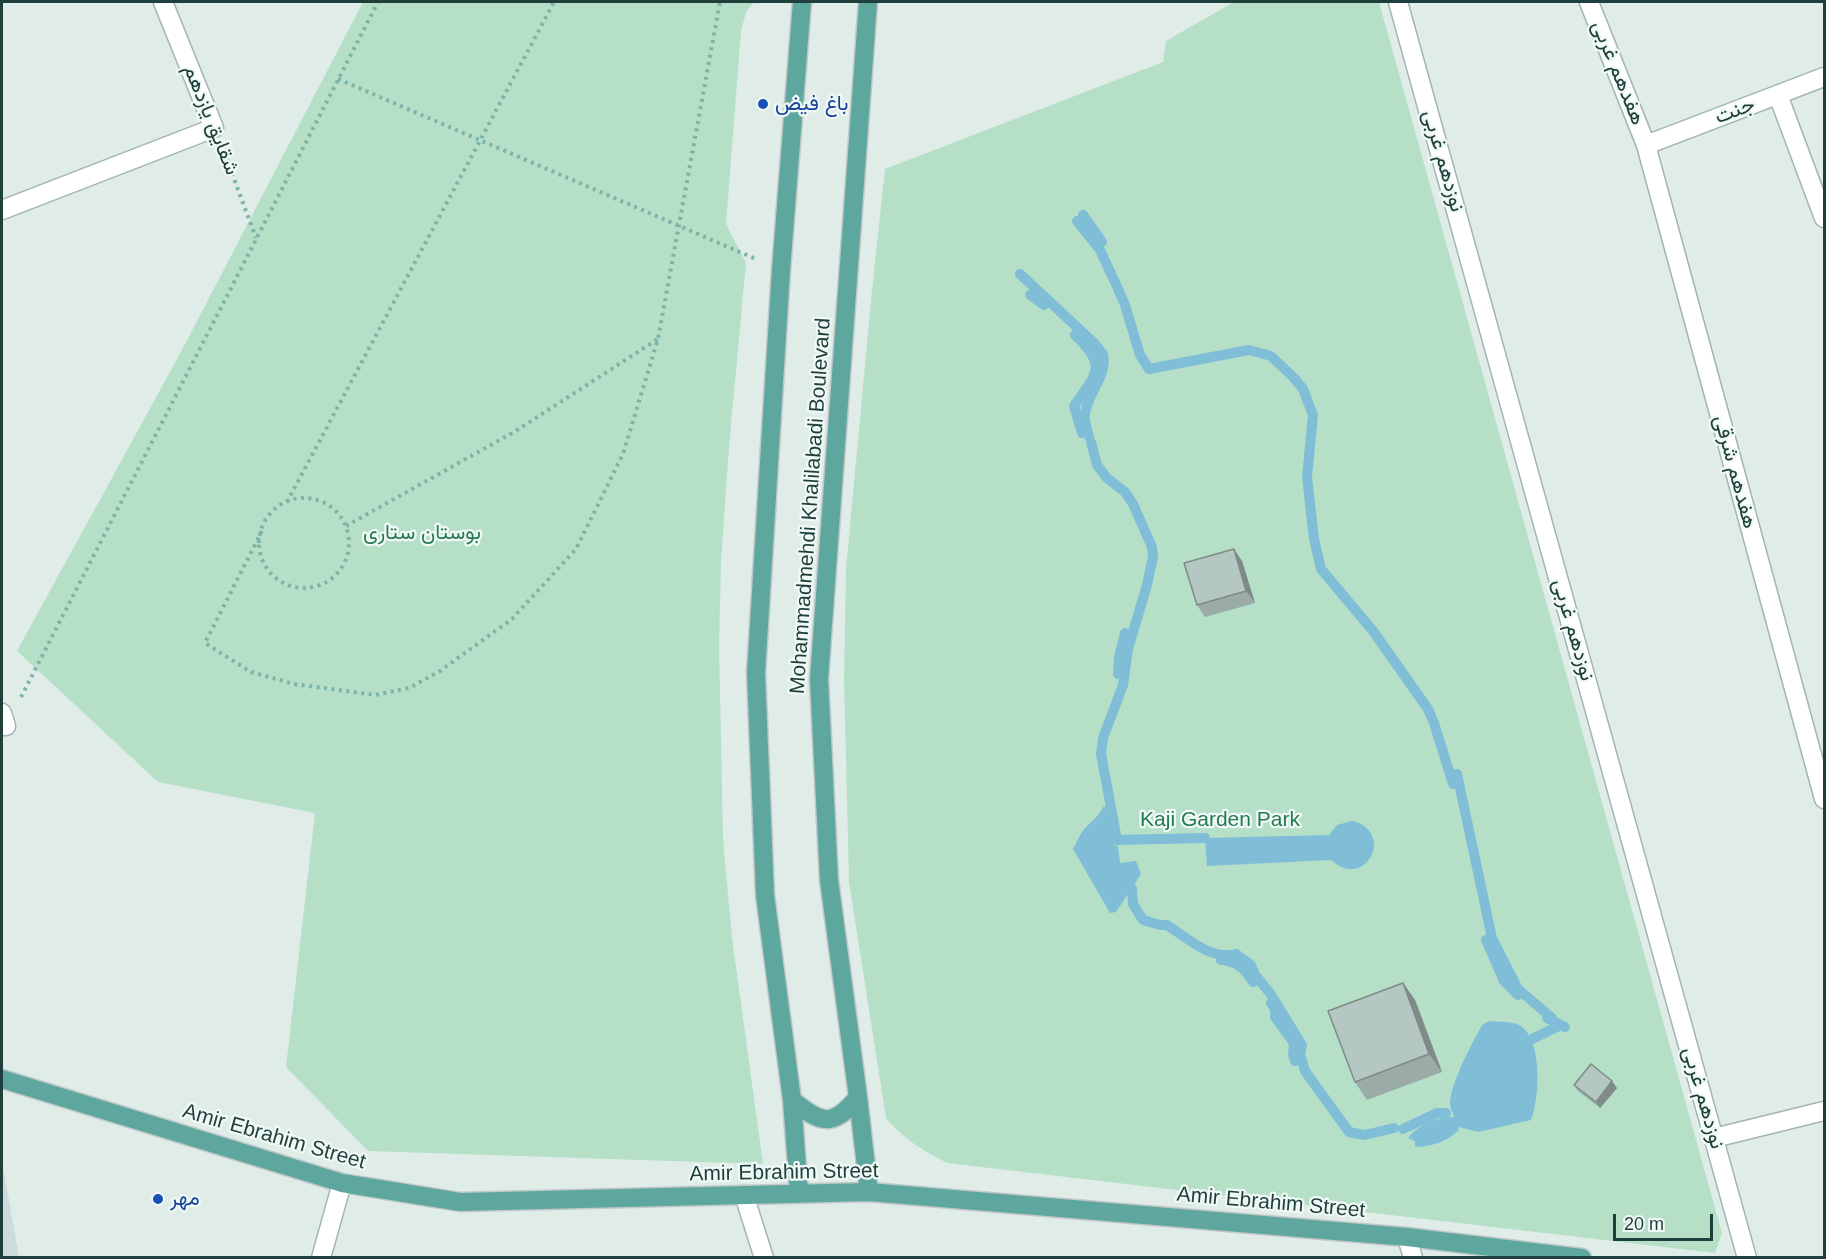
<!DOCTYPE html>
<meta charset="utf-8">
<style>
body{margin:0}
#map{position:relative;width:1826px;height:1259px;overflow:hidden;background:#dfece8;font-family:Helvetica,sans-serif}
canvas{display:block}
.frame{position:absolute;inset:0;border:3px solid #1e3f3b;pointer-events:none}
.scale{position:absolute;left:1613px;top:1214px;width:100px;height:27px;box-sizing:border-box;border:3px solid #1e3f3b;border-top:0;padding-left:8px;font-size:18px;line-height:21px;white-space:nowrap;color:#1e3f3b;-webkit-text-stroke:4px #f0f9f6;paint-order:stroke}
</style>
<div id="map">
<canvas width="1826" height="1259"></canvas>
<div class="frame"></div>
<div class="scale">20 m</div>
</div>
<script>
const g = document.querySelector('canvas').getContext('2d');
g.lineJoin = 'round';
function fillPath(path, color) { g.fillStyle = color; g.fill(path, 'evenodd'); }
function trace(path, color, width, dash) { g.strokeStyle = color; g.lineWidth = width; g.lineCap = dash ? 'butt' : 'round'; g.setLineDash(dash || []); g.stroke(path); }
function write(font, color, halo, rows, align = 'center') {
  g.font = font + ' Helvetica,Vazirmatn,sans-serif'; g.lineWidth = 4.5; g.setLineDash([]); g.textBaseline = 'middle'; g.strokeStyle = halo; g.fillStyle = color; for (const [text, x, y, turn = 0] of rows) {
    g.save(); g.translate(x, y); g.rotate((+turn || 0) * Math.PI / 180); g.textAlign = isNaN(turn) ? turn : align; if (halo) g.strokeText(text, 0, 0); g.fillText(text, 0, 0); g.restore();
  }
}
fillPath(new Path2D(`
 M2 1161 19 1257H2Z`), '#cddcd8');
fillPath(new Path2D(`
 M363 2H754L746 12 741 31 726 224 746 263 729 446 721 562 719 646 721 739 723 839 732 938 763 1164 368 1151 286 1067 315 813 158 782 17 651 182 350Z
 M1234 2H1379L1722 1233 1715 1253 947 1163C922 1150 905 1140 886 1118L849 882 844 678 846 569 872 290 885 169 1163 62 1166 41Z`), '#b5e0c7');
fillPath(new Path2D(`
 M1103 807H1106L1114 845 1118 846 1120 863 1136 861 1141 874 1116 912 1110 913 1073 849C1077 842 1080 833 1086 827 1093 820 1098 817 1103 807Z
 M1352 821C1396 831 1366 892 1331 860L1207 866 1205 838 1329 835 1337 825Z
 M1490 1021C1499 1022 1511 1021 1519 1025 1543 1038 1540 1098 1531 1120L1478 1132 1459 1127 1458 1131C1446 1142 1430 1147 1415 1147V1141L1408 1138C1419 1124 1437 1117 1454 1117 1453 1113 1450 1108 1450 1103 1451 1083 1472 1042 1483 1024Z`), '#80bed8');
trace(new Path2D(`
 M1083 215 1102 242
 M1077 221 1100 250 1114 280 1125 305 1140 355 1149 369 1249 350 1271 356 1294 378 1303 389 1313 415 1307 477 1314 539 1321 569 1373 631 1428 709 1434 723 1453 784
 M1020 274 1094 343 1103 354C1108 375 1088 393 1085 413 1084 421 1087 429 1089 437
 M1030 295 1044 305
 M1075 335C1108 366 1097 373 1074 406L1082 433
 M1091 442 1097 465 1107 478 1125 492 1133 504 1152 547 1153 557 1147 585 1128 649 1123 685 1103 738 1101 754 1117 840 1205 838
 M1118 674 1119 657 1125 633
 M1457 774 1492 938 1518 989 1552 1018 1549 1019
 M1132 888 1133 904 1143 920 1160 925H1167C1186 937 1211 961 1236 954L1251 965 1255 975 1270 993 1302 1045 1300 1054 1305 1071 1349 1132 1365 1135 1394 1128
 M1486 940 1504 981 1518 995
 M1221 960C1237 961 1245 969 1253 982
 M1271 1003 1275 1009V1017L1294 1043 1293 1055 1295 1061
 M1547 1018 1565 1027
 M1532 1039 1561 1025
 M1403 1129 1437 1113H1446`), '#80bed8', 10);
const minor = new Path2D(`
 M1398 2 1747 1258
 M1589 2 1646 145 1824 799
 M1778 95 1824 218
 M1646 145 1824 77
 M2 210 214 128 163 2
 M2 713 6 726H2
 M1714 1138 1824 1111
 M744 1195 764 1258
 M1407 1237 1413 1258
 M321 1258 342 1183`);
const major = new Path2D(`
 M868 2 819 679 829 880 858 1097 869 1192
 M2 1079 342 1183 460 1202 869 1192 1407 1237 1582 1258
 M792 1100C821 1124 833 1128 858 1097
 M799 1193 792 1100 765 895 756 673 781 270 802 2`);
trace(minor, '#a1b5b1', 21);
trace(major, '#c0c9c8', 21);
trace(new Path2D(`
 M338 79 756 259
 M224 152 256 238
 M259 543a45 45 0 1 1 90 0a45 45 0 1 1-90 0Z
 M287 502 554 2
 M346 526 514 432 658 339
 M262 531 205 643 251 672 294 684 375 695 409 688 440 671 512 619 576 549 623 454 658 339 720 2
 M21 697 378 2`), '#7cb4aa', 4, [3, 4.5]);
trace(minor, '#fff', 18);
trace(major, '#5ea79f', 18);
fillPath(new Path2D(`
 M1242 561 1255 603 1205 617 1197 605Z
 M1403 983 1415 1000 1442 1072 1367 1100 1355 1082Z
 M1574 1085 1617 1088 1600 1108 1578 1091Z`), '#9baba7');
fillPath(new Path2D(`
 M1234 549 1242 561 1255 603 1246 591Z
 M1403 983 1415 1000 1442 1072 1429 1054Z
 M1612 1081 1617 1088 1600 1108 1596 1102Z`), '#7e8b88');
const building = new Path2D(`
 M1234 549 1246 591 1197 605 1184 563Z
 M1403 983 1429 1054 1355 1082 1328 1011Z
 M1591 1064 1612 1081 1596 1102 1574 1085Z`);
fillPath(building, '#b4c7c2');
trace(building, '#7e8b88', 1.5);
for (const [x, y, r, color] of [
 [763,104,6,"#1a4fb4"],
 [158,1199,6,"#1a4fb4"]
]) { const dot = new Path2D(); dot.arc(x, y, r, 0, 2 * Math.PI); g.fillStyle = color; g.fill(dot); trace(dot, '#f0f9f6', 2); }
write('21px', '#1e3f3b', '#f0f9f6', [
 ["هفدهم غربی",1618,73,68],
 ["جنت",1735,111,-21],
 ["شقایق یازدهم",211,120,68],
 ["نوزدهم غربی",1443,161,74],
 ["هفدهم شرقی",1735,472,75],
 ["Mohammadmehdi Khalilabadi Boulevard",811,506,-86],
 ["نوزدهم غربی",1573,630,74],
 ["نوزدهم غربی",1703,1098,74],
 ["Amir Ebrahim Street",274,1137,16],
 ["Amir Ebrahim Street",784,1173,-1],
 ["Amir Ebrahim Street",1271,1203,5]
]);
write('21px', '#164399', '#f0f9f6', [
 ["باغ فیض",775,104],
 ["مهر",170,1199]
], 'left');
write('21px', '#247a52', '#f0f9f6', [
 ["بوستان ستاری",422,533],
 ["Kaji Garden Park",1220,820]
]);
</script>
